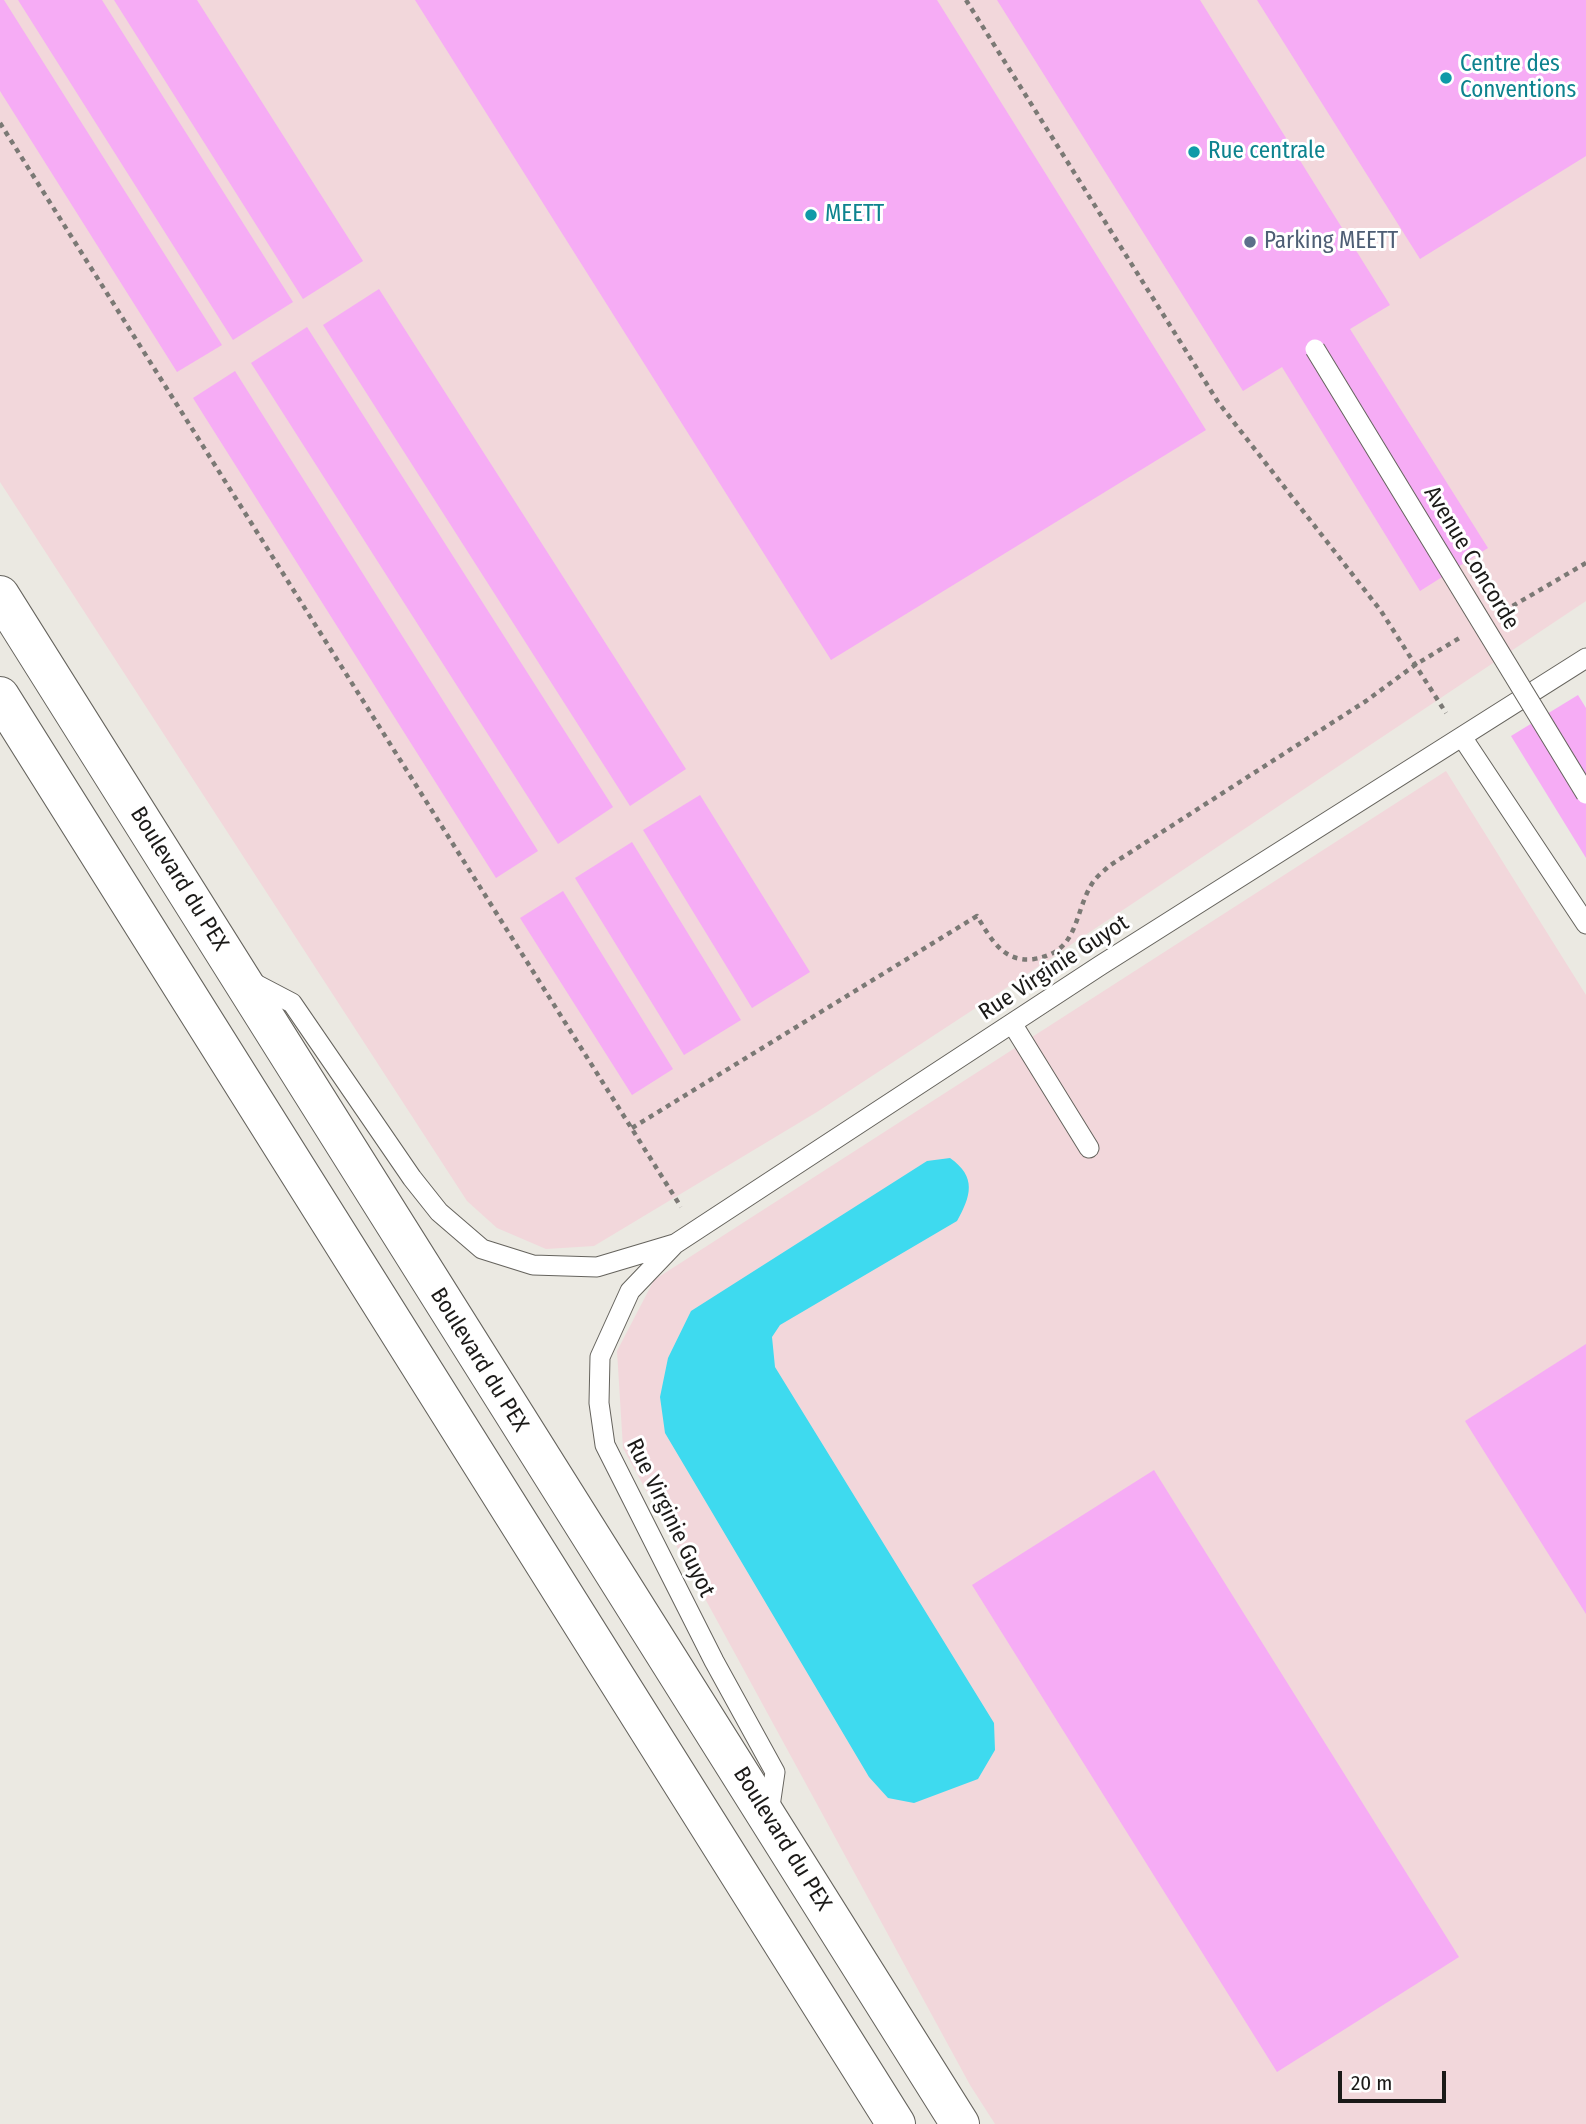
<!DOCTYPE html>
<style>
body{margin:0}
#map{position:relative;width:1586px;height:2124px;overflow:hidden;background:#ebe9e2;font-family:"Fira Sans Condensed",sans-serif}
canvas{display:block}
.scale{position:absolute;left:1338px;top:2071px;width:108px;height:32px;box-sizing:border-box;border:4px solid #1b1a18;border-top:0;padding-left:9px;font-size:21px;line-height:24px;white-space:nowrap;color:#1b1a18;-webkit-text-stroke:5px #fff;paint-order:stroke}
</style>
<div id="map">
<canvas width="1586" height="2124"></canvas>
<div class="scale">20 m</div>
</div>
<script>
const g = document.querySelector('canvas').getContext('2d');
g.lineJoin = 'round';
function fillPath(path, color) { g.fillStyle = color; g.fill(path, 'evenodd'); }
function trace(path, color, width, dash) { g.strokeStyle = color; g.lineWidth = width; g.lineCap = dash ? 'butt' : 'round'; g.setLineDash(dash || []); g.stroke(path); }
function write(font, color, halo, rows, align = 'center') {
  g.font = font + ' "Fira Sans Condensed",sans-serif'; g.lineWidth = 6; g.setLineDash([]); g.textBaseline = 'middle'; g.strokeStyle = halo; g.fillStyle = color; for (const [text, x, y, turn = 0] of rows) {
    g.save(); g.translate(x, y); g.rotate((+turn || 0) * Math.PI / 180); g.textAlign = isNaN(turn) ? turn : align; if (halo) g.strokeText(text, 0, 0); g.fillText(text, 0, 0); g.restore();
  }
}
fillPath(new Path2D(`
 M0 0H1586V601L994 996 817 1112 594 1246 546 1249 497 1228 467 1201 0 482Z
 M1446 771 1586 995V2124H995L970 2085 623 1448 617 1351 654 1280Z`), '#f2d7db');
fillPath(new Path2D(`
 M950 1158C977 1177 971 1196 957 1221L780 1325 772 1337 775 1367 994 1723 995 1750 978 1779 914 1803 888 1798 869 1777 665 1433 660 1397 668 1358 691 1311 927 1161Z`), '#3edaef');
fillPath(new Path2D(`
 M0 0H4L222 345 177 372 0 91Z
 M18 0H102L293 302 233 340Z
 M114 0H197L363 261 303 299Z
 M415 0H937L1206 430 831 660Z
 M997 0H1200L1390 305 1350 329 1488 548 1420 591 1282 367 1243 391Z
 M1257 0H1586V156L1420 259Z
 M379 289 686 769 630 806 323 325Z
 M307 327 613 807 558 844 251 363Z
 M235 371 538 851 496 878 193 398Z
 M1578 695 1586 708V858L1511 736Z
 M700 795 810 972 752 1008 643 830Z
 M632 842 741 1020 684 1055 575 878Z
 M563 891 673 1069 632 1095 520 918Z
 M1586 1344V1614L1465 1421Z
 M1154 1470 1459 1957 1277 2072 972 1585Z`), '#f6acf5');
const lane = new Path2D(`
 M1462 737 1586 924
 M250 981 292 1003 412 1178 439 1212 482 1249 533 1265 597 1267 674 1244
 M1013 1025 1089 1148
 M769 1813 775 1772 714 1661 605 1445 599 1403 600 1357 630 1291 675 1244 1101 965 1586 658`);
const secondary = new Path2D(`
 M0 595 960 2124
 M0 696 896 2124`);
trace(lane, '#65635d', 21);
trace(secondary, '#65635d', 40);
trace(new Path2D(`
 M966 0 1218 402 1381 611 1446 713
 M0 123 681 1207
 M1504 611 1586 563
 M632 1128 977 916C991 939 1003 963 1034 959 1080 952 1073 913 1093 882 1097 876 1104 871 1109 866L1366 701 1415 665 1461 637`), '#7b7975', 4.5, [5, 5]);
trace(lane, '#fff', 19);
trace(secondary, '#fff', 38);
const laneBridge = new Path2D(`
 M1315 349 1586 794`);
trace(laneBridge, '#65635d', 21, []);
trace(laneBridge, '#fff', 19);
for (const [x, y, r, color] of [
 [1446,78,7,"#0f9aa8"],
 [1194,152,7,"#0f9aa8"],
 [811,215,7,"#0f9aa8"],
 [1250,242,7,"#5c6f8a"]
]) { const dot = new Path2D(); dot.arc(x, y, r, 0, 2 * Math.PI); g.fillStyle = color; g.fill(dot); trace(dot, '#fff', 2.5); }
write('23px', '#0d838f', '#fff', [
 ["Centre des",1460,65],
 ["Conventions",1460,91],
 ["Rue centrale",1208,152],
 ["MEETT",825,215]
], 'left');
write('23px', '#4e5e75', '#fff', [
 ["Parking MEETT",1264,242]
], 'left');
write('23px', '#1b1a18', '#fff', [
 ["Avenue Concorde",1471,558,59],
 ["Boulevard du PEX",179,879,58],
 ["Rue Virginie Guyot",1054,968,-33],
 ["Boulevard du PEX",479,1360,58],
 ["Rue Virginie Guyot",670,1518,64],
 ["Boulevard du PEX",782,1839,58]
]);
</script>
